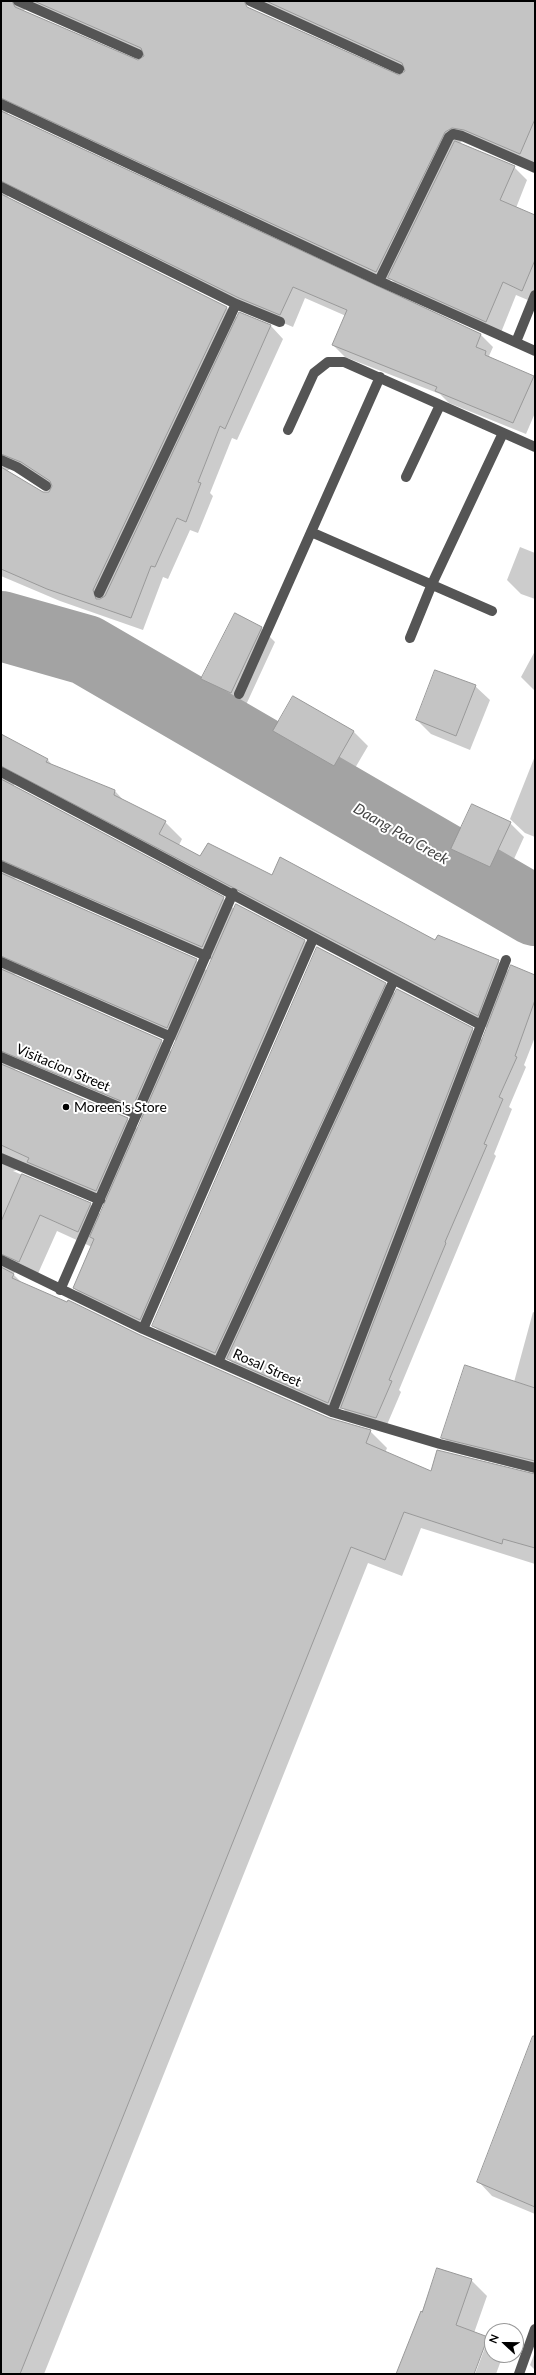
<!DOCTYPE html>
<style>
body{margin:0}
#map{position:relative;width:536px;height:2375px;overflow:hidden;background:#fff;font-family:Lato,sans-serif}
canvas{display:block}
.frame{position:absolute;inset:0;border:2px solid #000;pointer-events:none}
.north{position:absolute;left:484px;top:2323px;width:40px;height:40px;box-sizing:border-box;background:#fff;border:1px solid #999;border-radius:50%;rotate:292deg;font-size:11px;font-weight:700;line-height:16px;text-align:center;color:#000}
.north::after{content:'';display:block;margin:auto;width:14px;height:18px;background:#000;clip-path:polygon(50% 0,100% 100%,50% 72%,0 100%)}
</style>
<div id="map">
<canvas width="536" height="2375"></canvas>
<div class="frame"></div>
<div class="north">N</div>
</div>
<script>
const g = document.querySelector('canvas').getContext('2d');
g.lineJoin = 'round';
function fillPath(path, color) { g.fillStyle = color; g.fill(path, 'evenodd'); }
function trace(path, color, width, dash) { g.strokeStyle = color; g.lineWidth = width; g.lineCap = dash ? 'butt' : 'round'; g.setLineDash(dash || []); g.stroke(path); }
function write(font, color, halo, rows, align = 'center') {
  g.font = font + ' Lato,sans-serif'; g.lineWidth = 4; g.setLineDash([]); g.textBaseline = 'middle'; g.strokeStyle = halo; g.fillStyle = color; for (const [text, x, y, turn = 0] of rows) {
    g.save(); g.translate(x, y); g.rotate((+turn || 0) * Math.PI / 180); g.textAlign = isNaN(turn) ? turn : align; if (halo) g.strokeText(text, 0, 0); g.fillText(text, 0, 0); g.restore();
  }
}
fillPath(new Path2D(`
 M1 1H230L396 76 406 71 262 7 256 1H535V159L532 166 465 139 459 144 514 167 527 180 516 208 535 216V303L516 295 500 335 402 291 391 279 388 284 9 111 7 115 481 335 493 347 489 356 493 359 535 378V413L526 434 449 403 440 394 345 357 333 345 346 316 305 298 293 327 252 310 10 193 7 198 227 308 237 318 240 314 271 326 283 339 237 440 232 438 210 493 213 496 198 533 190 530 168 579 163 577 143 630 60 601 1 576ZM27 7H34L145 58 135 61 23 12ZM16 466 33 473 53 487 52 491 43 493 7 471Z
 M520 547 535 553V599L521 594 507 580Z
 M261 628 275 642 245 707 217 692 203 678Z
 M535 651V691L521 677Z
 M475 686 490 700 470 750 431 734 417 720Z
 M294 698 354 732 368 746 348 780 288 745 274 731Z
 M1 736 48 760 54 767 115 791 126 803 165 822 182 839 179 845 201 857 273 876 436 942 498 961 509 972 535 976V1037L524 1065 526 1067 509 1107 512 1109 494 1154 496 1156 399 1390 401 1392 386 1427 351 1417 342 1407 339 1413 239 1369 227 1358 225 1363 163 1335 153 1325 385 984 396 994 472 1029 483 1040 488 1028 22 783H15L13 787 223 898 234 909 236 905 305 941 313 949 148 1328 82 1296 74 1288 92 1247 57 1231 36 1278 18 1270 13 1274 23 1284 140 1336 329 1419 370 1431 387 1448 385 1453 431 1473 535 1475V1564L421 1528 402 1576 368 1563 44 2374H1ZM21 877 212 960 207 971 196 960 13 879ZM21 973 177 1041 172 1052 161 1041 13 975ZM21 1067 143 1119 138 1129 127 1119 13 1070ZM21 1169 106 1204 101 1215 90 1204 13 1171Z
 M535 756V837L525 833 510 819Z
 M510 823 524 837 504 881 466 863 452 849Z
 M533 1312 535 1313V1473L460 1454 443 1437 514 1382Z
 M535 2080V2214L492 2196 479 2182Z
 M471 2280 487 2296 474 2333 488 2338 492 2343V2355H503L496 2374H475L486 2345H484L473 2374H397Z
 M535 2352V2370L530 2365Z`), '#0003');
trace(new Path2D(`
 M1 626 86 650 535 911`), '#a3a3a3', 70);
const building = new Path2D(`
 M1 1H12L15 7 138 60 144 56 141 48 34 1H244L247 7 399 75 405 71 402 63 266 1H535V119L520 154 464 130 452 128 445 132 376 272 1 98Z
 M1 111 481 334 476 347 486 351 485 355 534 376 513 423 435 391 437 387 332 345 347 310 293 287 280 315 239 298 1 181Z
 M455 141 515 166 500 200 535 215V260L522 291 503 282 486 322 388 278Z
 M1 194 227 307 93 590 96 599H100L105 596 239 312 271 325 225 429 220 426 198 482 201 483 186 522 177 518 155 567 151 566 131 618 47 589 1 569V467L43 492H49L52 486 50 481 21 462 1 454Z
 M235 613 262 627 231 693 201 679Z
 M435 670 476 685 456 736 416 720Z
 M293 696 354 731 334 766 273 731Z
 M1 734 48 759 46 762 115 790 114 795 166 821 159 834 200 856 208 843 272 875 280 857 435 940 438 935 499 960 478 1016 1 766Z
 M1 779 224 897 202 947 1 860Z
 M472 804 511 822 490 867 451 849Z
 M1 873 197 959 167 1028 1 956Z
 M236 904 305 940 140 1320 73 1288 94 1239 90 1237Z
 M317 947 386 983 215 1353 152 1326Z
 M511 965 535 975V1000L515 1056 517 1057 499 1097 503 1099 484 1144 487 1145 445 1242 446 1243 389 1380 392 1381 376 1418 341 1408Z
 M1 969 162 1040 133 1106 1 1051Z
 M397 989 473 1028 328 1403 227 1359Z
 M1 1064 128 1118 96 1191 27 1162 29 1158 1 1145Z
 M22 1174 91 1203 78 1232 40 1215 19 1262 1 1254V1222Z
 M1 1267 14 1274 12 1278 67 1302 68 1300 140 1335 329 1418 371 1430 366 1443 431 1471 437 1450 535 1474V1548L503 1539 502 1544 404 1512 385 1560 351 1547 20 2374H1Z
 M465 1365 535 1388V1461L441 1438Z
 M533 2036H535V2207L477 2182Z
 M437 2268 472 2279 456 2325 488 2337 474 2374H396L421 2311 422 2312Z`);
fillPath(building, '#c4c4c4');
trace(building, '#999', 1);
trace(new Path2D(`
 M18 1 138 54
 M250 1 399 69
 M1 104 379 281 535 351
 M1 187 236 304 280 322
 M379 281 449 137 453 134 462 136 535 168
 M516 342 535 295
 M288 430 314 373 328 362H344L535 447
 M1 460 17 467 46 486
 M406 477 440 405
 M311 532 492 611
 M99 593 236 304
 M410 638 432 584 503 433
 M239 694 380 377
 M1 772C161 856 320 942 481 1025
 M1 866 206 956
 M1 962 169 1036
 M1 1057 136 1114
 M1 1158 100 1200
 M1 1260 143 1329 332 1412 440 1444 535 1468
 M60 1290 233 893
 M143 1329 313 939
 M218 1362 394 980
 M332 1412 506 960
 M519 2374 535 2329`), '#555', 10);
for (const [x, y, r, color] of [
 [66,1107,4,"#000"]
]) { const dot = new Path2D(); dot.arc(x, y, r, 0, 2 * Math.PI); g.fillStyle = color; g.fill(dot); trace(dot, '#fff', 1.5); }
write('14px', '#000', '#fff', [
 ["Visitacion Street",63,1068,23],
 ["Rosal Street",267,1368,24]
]);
write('14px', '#000', '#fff', [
 ["Moreen's Store",74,1107]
], 'left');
write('italic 15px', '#444', '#fff', [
 ["Daang Paa Creek",401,834,30]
]);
</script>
